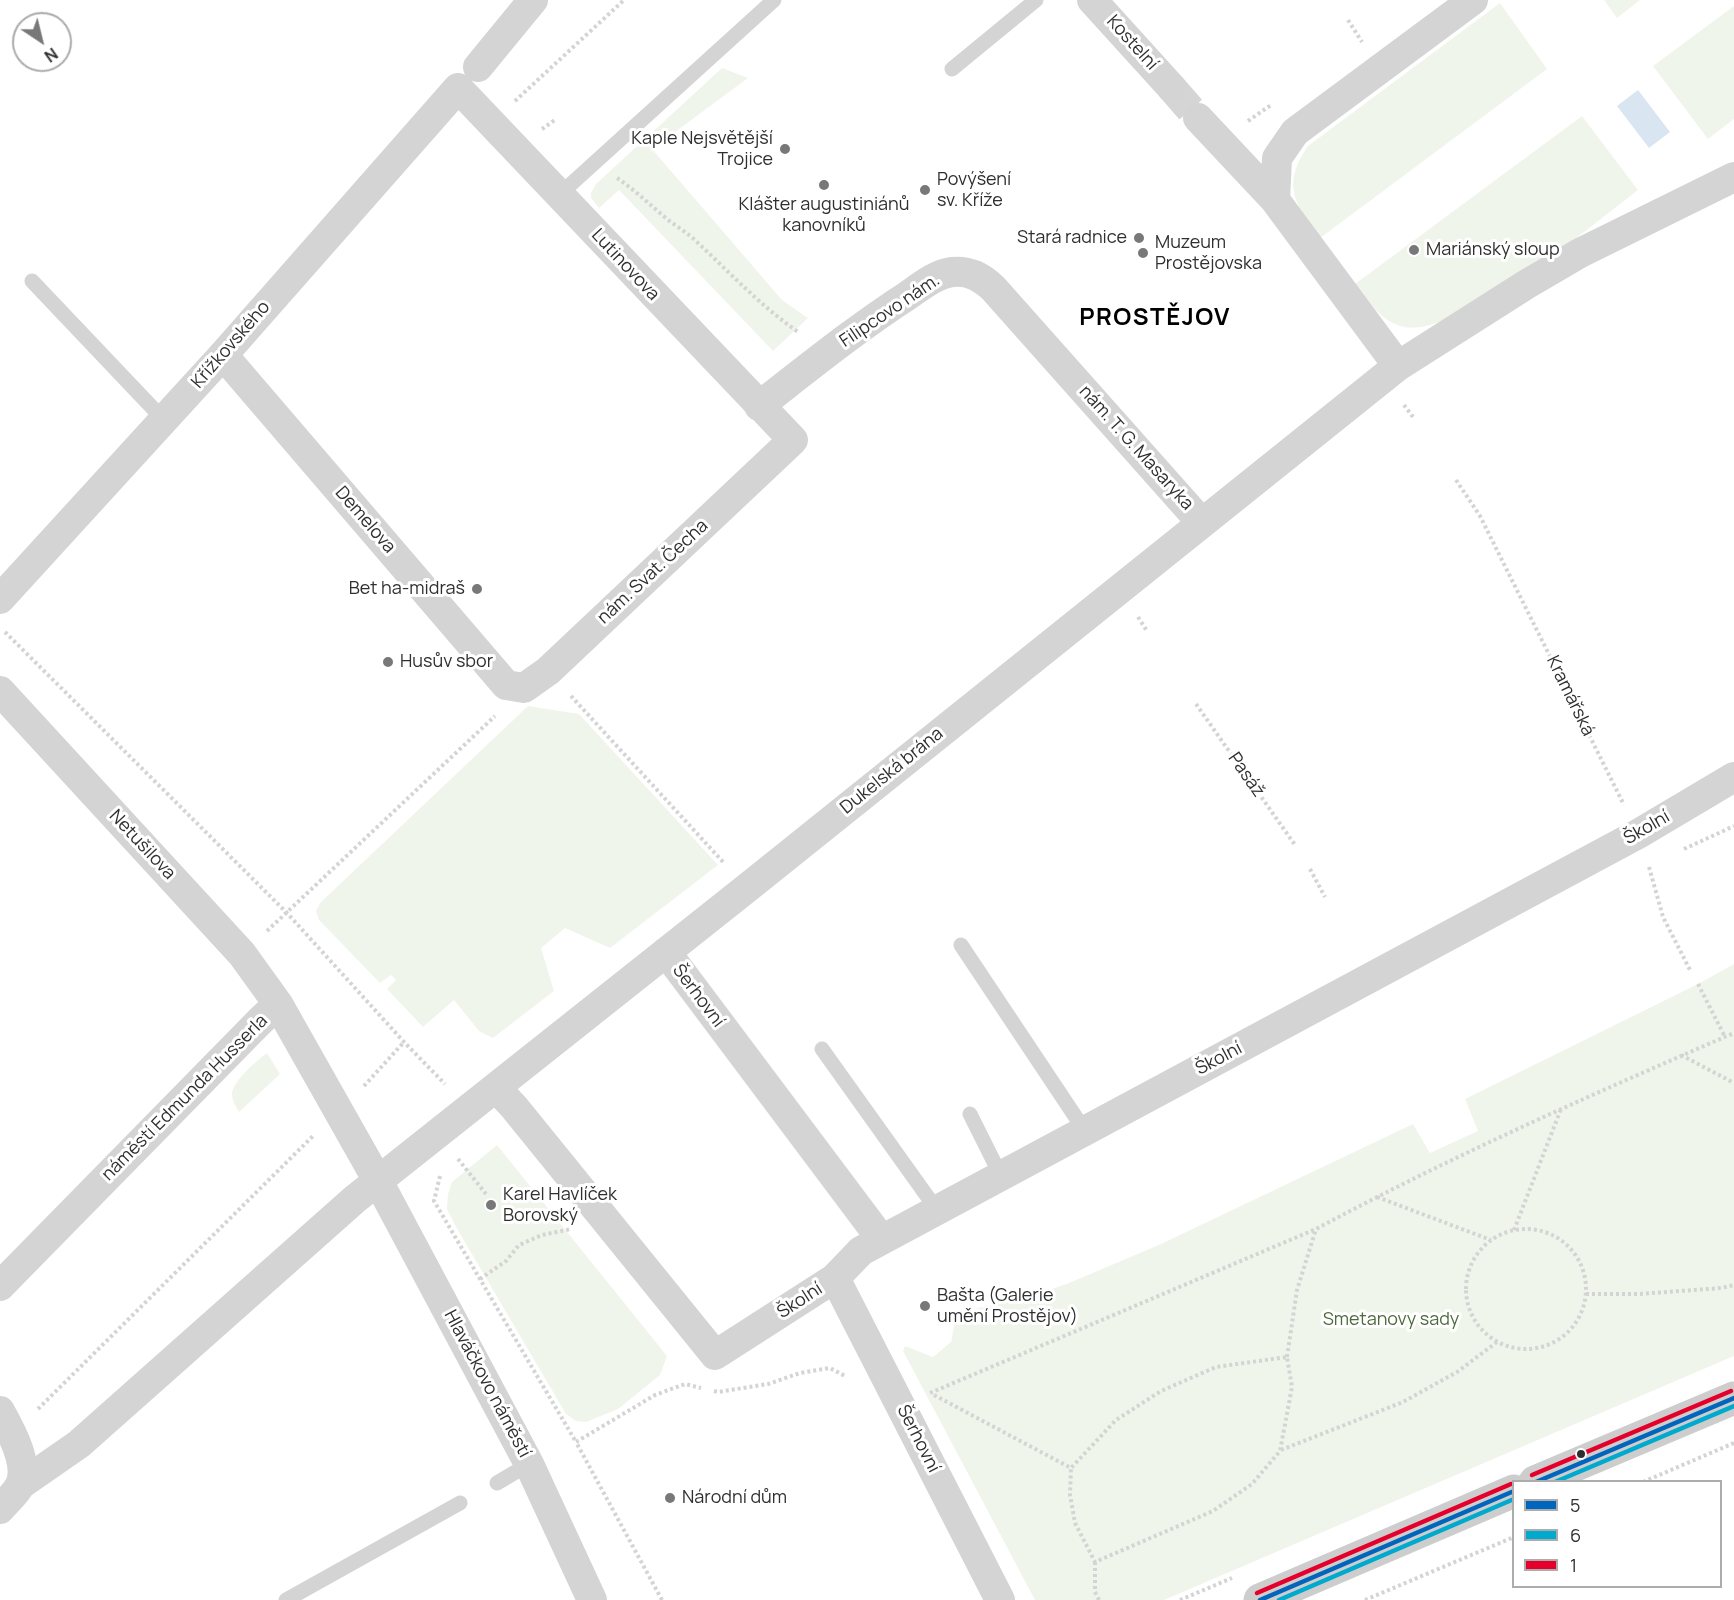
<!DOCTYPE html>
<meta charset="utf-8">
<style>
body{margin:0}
#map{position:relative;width:1734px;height:1600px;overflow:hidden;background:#fff;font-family:Manrope,sans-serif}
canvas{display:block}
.legend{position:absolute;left:1512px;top:1480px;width:210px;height:108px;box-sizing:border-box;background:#fff;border:2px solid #acacac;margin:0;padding:8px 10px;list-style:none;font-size:18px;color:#2f2f2f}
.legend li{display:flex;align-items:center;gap:12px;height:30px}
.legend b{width:30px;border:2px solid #acacac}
.north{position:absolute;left:12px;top:12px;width:60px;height:60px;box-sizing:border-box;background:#fff;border:2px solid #acacac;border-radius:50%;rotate:145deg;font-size:16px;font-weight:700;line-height:24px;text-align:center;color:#2f2f2f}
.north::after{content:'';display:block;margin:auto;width:21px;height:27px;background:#787878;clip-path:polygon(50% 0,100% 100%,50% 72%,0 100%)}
</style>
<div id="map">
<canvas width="1734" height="1600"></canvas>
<ul class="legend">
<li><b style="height:8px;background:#0065bd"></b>5</li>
<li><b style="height:8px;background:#00a9ce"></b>6</li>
<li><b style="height:8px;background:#e4002b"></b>1</li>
</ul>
<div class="north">N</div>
</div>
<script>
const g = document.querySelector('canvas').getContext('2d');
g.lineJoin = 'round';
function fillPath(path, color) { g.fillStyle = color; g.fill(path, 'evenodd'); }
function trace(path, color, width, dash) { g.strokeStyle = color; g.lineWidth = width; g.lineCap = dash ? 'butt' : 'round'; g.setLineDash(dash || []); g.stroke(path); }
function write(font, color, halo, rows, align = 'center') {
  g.font = font + ' Manrope,sans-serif'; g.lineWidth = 6; g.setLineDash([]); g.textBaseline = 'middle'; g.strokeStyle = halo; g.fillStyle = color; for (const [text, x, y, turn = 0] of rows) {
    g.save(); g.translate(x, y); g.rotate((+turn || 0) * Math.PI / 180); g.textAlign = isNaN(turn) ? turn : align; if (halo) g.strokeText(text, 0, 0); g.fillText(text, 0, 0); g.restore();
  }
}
fillPath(new Path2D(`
 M1604 0H1640L1617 18Z
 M1500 3 1547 69 1320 238C1295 205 1281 184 1308 146Z
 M1734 6V119L1708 139 1653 66Z
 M722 68 748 78 652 149 782 300 808 318 773 351 619 190 599 208 591 198V193L596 184Z
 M1582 116 1638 190 1570 243 1442 321C1395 339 1381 318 1355 284Z
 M528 706 579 714 718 865 610 948 565 928 541 948 554 991 493 1038 479 1031 454 1000 423 1027 387 989 396 980 391 975 380 983 319 920 316 911 321 902Z
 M1734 964V1356L1164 1600H1035L903 1351 905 1346 933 1357 951 1342 957 1312 1020 1300 1069 1283 1161 1244 1413 1124 1430 1153 1478 1131 1465 1099 1698 984Z
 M267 1053 280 1074 239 1112C236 1107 232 1101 232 1094 233 1081 256 1061 267 1053Z
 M497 1145 667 1356 660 1375 618 1409 586 1422 576 1421 566 1414 456 1227 447 1209 448 1194 452 1182Z`), '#f0f5ec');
fillPath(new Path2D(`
 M1638 90 1670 132 1649 148 1617 106Z`), '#d9e6f1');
trace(new Path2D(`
 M1171 87 1198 118`), '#d5d5d5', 30, [30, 15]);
trace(new Path2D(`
 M1348 20 1362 42
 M515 101 624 0
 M1248 121 1271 105
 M542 129 556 119
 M617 178C635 190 650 205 667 219 677 227 688 233 697 242 730 273 761 306 798 332
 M1404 405 1413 417
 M1456 480 1480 516 1624 805
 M1138 617 1147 631
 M5 632 287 913 404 1042 445 1084
 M571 696 724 863
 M1196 704 1295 845
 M1684 849 1734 826
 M1649 867 1663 917 1691 972
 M1310 869 1325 897
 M267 931 495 716
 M1698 984 1725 1037
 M1681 1055 1734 1083
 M364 1086 404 1042
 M458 1159 486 1194
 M440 1176 434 1201 576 1442
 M1377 1197 1491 1240
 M1466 1289a60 60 0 1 1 120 0a60 60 0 1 1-120 0Z
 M1514 1230 1561 1109
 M480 1279 506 1261 519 1245 542 1235 571 1229
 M1586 1294H1639L1721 1288 1734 1285
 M1287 1357 1297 1290 1316 1229
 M714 1391 718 1392 768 1384 800 1373 830 1368 845 1376
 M930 1393 1316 1229C1452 1156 1593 1094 1734 1033
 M934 1395 1071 1468 1116 1420 1161 1391 1216 1367 1287 1357 1292 1387 1280 1451 1252 1484 1213 1511 1095 1562 1075 1523 1070 1495 1071 1468
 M38 1409 314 1135
 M1281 1450 1403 1402 1457 1372 1497 1342
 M1643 1482 1734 1443
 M1095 1562V1592L1099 1600
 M662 1600 576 1442 655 1395 685 1384 701 1388
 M1180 1600 1232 1578
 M1365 1600 1514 1537`), '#d4d4d4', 4, [3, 3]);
trace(new Path2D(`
 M952 69 1036 0
 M559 195 774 0
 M32 281 164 420
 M961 945 1085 1131
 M822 1049 937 1210
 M970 1114 1001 1176
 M497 1483 529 1464
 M286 1600 460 1503`), '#d4d4d4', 15);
trace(new Path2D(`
 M1092 0 1171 87
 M478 67 533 0
 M1198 118 1275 200
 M1398 366 1275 200 1277 158 1295 132 1473 0
 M759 406C808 368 856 329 907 296 920 287 936 274 952 272 969 270 981 277 993 288L1202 523
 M0 599 223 355 458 88 793 440 548 671 524 688 506 685 223 355
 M0 691 242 954 278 1004
 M666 952 882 1240
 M496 1088 514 1107 715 1355 835 1278 861 1251 1638 834 1734 777
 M835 1278 1000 1600
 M0 1286 259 1022 278 1004 378 1181 529 1464 592 1600
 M0 1411C10 1429 31 1466 19 1487 14 1495 6 1502 0 1509
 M20 1485 79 1444 355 1199 747 888 1398 366 1527 284 1580 253 1734 177`), '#d4d4d4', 30);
trace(new Path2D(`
 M1535 1482 1734 1398
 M1260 1600 1514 1491`), '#cdcdcd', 33);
trace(new Path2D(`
 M1536 1482 1734 1398
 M1260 1600 1514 1491`), '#0065bd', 4.5);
trace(new Path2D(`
 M1555 1482 1734 1406
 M1279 1600 1514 1499`), '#00a9ce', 4.5);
trace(new Path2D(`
 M1532 1475 1731 1391
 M1257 1593 1511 1484`), '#e4002b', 4.5);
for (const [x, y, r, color] of [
 [785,149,6,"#787878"],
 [824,185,6,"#787878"],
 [925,190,6,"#787878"],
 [1139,238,6,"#787878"],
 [1414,250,6,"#787878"],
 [1143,253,6,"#787878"],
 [477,589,6,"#787878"],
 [388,662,6,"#787878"],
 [491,1205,6,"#787878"],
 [925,1306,6,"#787878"],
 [1581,1454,5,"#2f2f2f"],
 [670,1498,6,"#787878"]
]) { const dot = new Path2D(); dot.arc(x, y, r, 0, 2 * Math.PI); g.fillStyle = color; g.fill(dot); trace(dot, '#fff', 2); }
write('18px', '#2f2f2f', '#fff', [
 ["Kostelní",1132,43,48],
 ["Lutinovova",625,265,47],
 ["Filipcovo nám.",890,311,-34],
 ["Křížkovského",231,345,-49],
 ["nám. T. G. Masaryka",1136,448,48],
 ["Demelova",365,520,49],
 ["nám. Svat. Čecha",653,572,-43],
 ["Kramářská",1570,696,64],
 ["Dukelská brána",892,771,-39],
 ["Pasáž",1246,775,55],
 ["Školní",1647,828,-30],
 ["Netušilova",142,845,47],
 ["Šerhovní",698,996,53],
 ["Školní",1219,1059,-28],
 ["náměstí Edmunda Husserla",185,1098,-45],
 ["Školní",800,1301,-33],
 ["Hlaváčkovo náměstí",487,1384,62],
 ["Šerhovní",918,1439,63]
]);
write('18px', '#2f2f2f', '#fff', [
 ["Kaple Nejsvětější",773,139,"right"],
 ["Trojice",773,160,"right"],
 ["Povýšení",937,180],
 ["sv. Kříže",937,201],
 ["Klášter augustiniánů",824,205,"center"],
 ["kanovníků",824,226,"center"],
 ["Stará radnice",1127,238,"right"],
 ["Muzeum",1155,243],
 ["Prostějovska",1155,264],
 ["Mariánský sloup",1426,250],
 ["Bet ha-midraš",465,589,"right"],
 ["Husův sbor",400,662],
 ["Karel Havlíček",503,1195],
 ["Borovský",503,1216],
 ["Bašta (Galerie",937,1296],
 ["umění Prostějov)",937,1317],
 ["Národní dům",682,1498]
], 'left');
write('18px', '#4e6a3d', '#fff', [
 ["Smetanovy sady",1391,1320]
]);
g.letterSpacing = '1.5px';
write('bold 24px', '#000', '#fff', [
 ["PROSTĚJOV",1155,318]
]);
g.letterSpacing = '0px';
</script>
